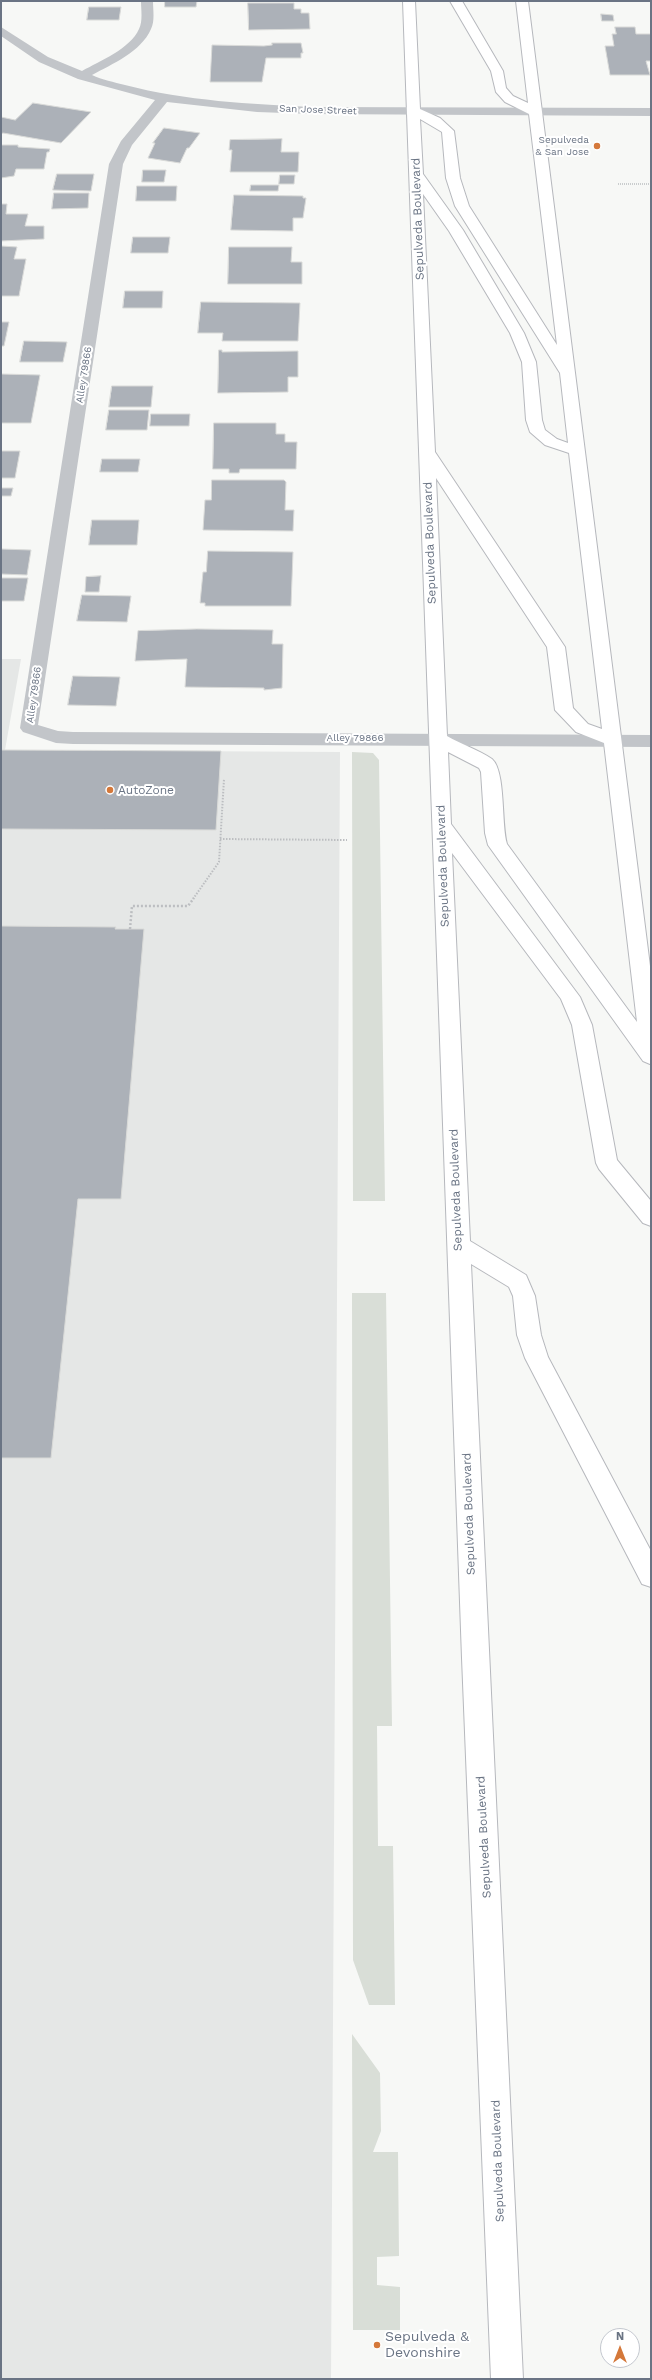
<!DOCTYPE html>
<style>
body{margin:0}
#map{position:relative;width:652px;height:2380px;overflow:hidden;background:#f7f8f6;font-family:"Work Sans",sans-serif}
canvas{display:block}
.frame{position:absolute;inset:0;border:2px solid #6a7484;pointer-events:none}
.north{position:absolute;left:600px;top:2328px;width:40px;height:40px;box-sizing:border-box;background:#fff;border:1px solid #c3c7ce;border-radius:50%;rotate:0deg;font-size:11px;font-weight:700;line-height:16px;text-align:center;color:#6a7484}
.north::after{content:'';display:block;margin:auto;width:14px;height:18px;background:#d4783a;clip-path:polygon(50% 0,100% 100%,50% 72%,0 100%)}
</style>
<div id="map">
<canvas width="652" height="2380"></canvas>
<div class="frame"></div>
<div class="north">N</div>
</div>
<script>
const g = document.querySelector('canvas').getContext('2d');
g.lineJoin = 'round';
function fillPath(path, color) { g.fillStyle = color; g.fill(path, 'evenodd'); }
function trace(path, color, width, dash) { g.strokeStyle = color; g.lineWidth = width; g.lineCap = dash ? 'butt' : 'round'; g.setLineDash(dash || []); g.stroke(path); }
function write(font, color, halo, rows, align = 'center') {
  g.font = font + ' "Work Sans",sans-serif'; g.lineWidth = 4; g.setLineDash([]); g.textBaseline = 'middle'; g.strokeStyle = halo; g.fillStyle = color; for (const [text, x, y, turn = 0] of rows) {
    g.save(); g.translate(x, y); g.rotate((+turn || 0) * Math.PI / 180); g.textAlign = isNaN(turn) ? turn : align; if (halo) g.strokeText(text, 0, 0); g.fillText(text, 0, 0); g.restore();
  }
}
fillPath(new Path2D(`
 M1 659H21L5 750 340 752 331 2379H1Z`), '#e5e7e6');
fillPath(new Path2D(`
 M352 752 373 753 379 760 385 1201H353Z
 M352 1293H386L392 1726H377L378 1846H393L395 2005H369L353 1960Z
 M352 2034 380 2073 381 2131 373 2152H398L399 2256 377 2257V2285L400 2287V2330H353Z`), '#d9ded7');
const building = new Path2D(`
 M165 1H197L196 7H165Z
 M248 3H294V9H301V13H309L310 29 249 30Z
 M89 7H121L119 20H87Z
 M601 14 613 15 614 21H602Z
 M615 27H635L636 34H651V61H646L650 75H610L605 46H614L612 34H616Z
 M272 43H301L303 53H301V58H266L262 82H210L212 45 264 46 272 45Z
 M33 103 91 112 61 143 3 133 1 134V117L15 120Z
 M164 128 200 133 189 148H187L180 163 148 158 155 143H153Z
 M282 139 281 152H299L298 172H230L232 150H229L230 140Z
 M1 145H18V147L50 149 49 152H47L44 169H16L14 176 1 178Z
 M143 170H166L164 182H142Z
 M57 174H94L91 191 53 190Z
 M280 175H295L294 184H279Z
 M251 185H279L278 191H250Z
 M137 186H177L176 201H136Z
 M54 193H89L88 208 52 209Z
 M234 195 303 196V198H306L303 218H293V231L231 230Z
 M1 204H7L6 214H28L25 226H44V239L1 241Z
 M133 237H170L168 253H131Z
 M1 246 17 247 14 259H26L19 296H1Z
 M229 247H292L291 262H302V284H228Z
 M125 291H163L162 308H123Z
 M201 302 300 303 298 341H222L223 333H198Z
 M1 322H9L4 346H1Z
 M24 341 67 342 63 362H20Z
 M219 350H222V352L298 351V377H288V392L218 393Z
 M1 374 40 375 31 423H1Z
 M112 386H153L151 407H109Z
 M109 410H149L147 430H106Z
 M151 414H190L189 426H150Z
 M214 423H276V434H285V442H297L296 469H240L239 473H229V469H213Z
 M1 451H20L15 478H1Z
 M102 459H140L138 472H100Z
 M212 480H284L286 482 285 510H294L293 531 203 530 205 500H211Z
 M1 488H13L11 496H1Z
 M92 520H139L137 545H89Z
 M1 549 31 550 27 575 1 574Z
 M208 551 293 552 291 606H205V603H200L203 572H206Z
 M101 576 99 592H85L86 577Z
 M1 578H28L24 601H1Z
 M82 595 131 596 127 622 77 621Z
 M197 629 273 630 272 644H283L282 688 264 690V688L185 687 187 659 135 661 138 631Z
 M73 676 120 677 116 706 68 705Z
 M1 750 221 751 216 830 1 829Z
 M1 926 116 927 115 929H144L121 1199H78L51 1458H1Z`);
fillPath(building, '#acb1b8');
trace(building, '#d9dad8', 1);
const major = new Path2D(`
 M403 1H415L420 109 440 118 454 131 460 178 469 206 557 345 529 114 505 102 496 92 491 71 450 1H462L503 71 506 88 513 96 528 103 516 1H528L651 974 650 1064 643 1061 488 845 485 833 481 772 479 768 448 752 451 824 580 997 592 1025 617 1160 651 1201V1226L643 1223 599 1169 596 1163 572 1025 561 999 452 853 470 1241 526 1275 535 1296 541 1335 548 1357 651 1551V1587L642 1584 525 1358 517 1335 513 1296 509 1287 471 1264 523 2379H491L462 1658ZM420 119 442 132 446 178 455 206 560 373 568 443 557 439 545 430 542 420 536 362 524 333 463 230 423 174ZM423 194 449 231 510 333 522 362 526 420 530 432 545 445 569 453 602 729 588 724 573 708 565 647 435 452ZM436 478 547 647 555 710 576 732 604 743 637 1022 507 844C501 825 506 771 492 759 479 750 461 744 447 736Z`);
trace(major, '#b6b8bd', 2);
trace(new Path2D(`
 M618 184H651`), '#bcbec1', 1.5, [1, 1]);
trace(new Path2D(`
 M220 839 347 840
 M193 899 219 862 224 779`), '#bcbec1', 2, [1.5, 1.5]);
trace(new Path2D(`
 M130 929 132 906H188L194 898`), '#bcbec1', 2.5, [2, 2]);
fillPath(new Path2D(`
 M141 1H153C153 10 155 21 151 29 141 52 112 64 92 75 102 80 114 82 125 85 186 101 250 104 313 107L651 108V116L313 114 257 112 167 102 132 145 123 164 38 725 58 731 73 732 651 735V747L73 744 56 743 23 732 20 728 109 164 121 141 155 100 78 79 39 62 1 36V27L48 57 82 71C100 61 130 49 139 29 143 21 141 10 141 1Z`), '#c2c5c9');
fillPath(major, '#fff');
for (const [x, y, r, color] of [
 [597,146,4,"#d4783a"],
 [110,790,4,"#d4783a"],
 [377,2345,4,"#d4783a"]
]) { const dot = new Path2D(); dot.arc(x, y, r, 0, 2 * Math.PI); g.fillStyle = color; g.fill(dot); trace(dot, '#fff', 1.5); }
write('10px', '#6a7484', '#fff', [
 ["San Jose Street",318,110,2],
 ["Alley 79866",84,375,-81],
 ["Alley 79866",34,695,-82],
 ["Alley 79866",355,738]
]);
write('10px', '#6a7484', '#fff', [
 ["Sepulveda",589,140],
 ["& San Jose",589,152]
], 'right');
write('12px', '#6a7484', '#fff', [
 ["Sepulveda Boulevard",418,219,-92],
 ["Sepulveda Boulevard",430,543,-92],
 ["Sepulveda Boulevard",443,866,-92],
 ["Sepulveda Boulevard",456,1190,-92],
 ["Sepulveda Boulevard",469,1514,-92],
 ["Sepulveda Boulevard",484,1837,-93],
 ["Sepulveda Boulevard",498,2161,-92]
]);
write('12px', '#6a7484', '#fff', [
 ["AutoZone",118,790]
], 'left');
write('14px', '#6a7484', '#fff', [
 ["Sepulveda &",385,2337],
 ["Devonshire",385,2353]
], 'left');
</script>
